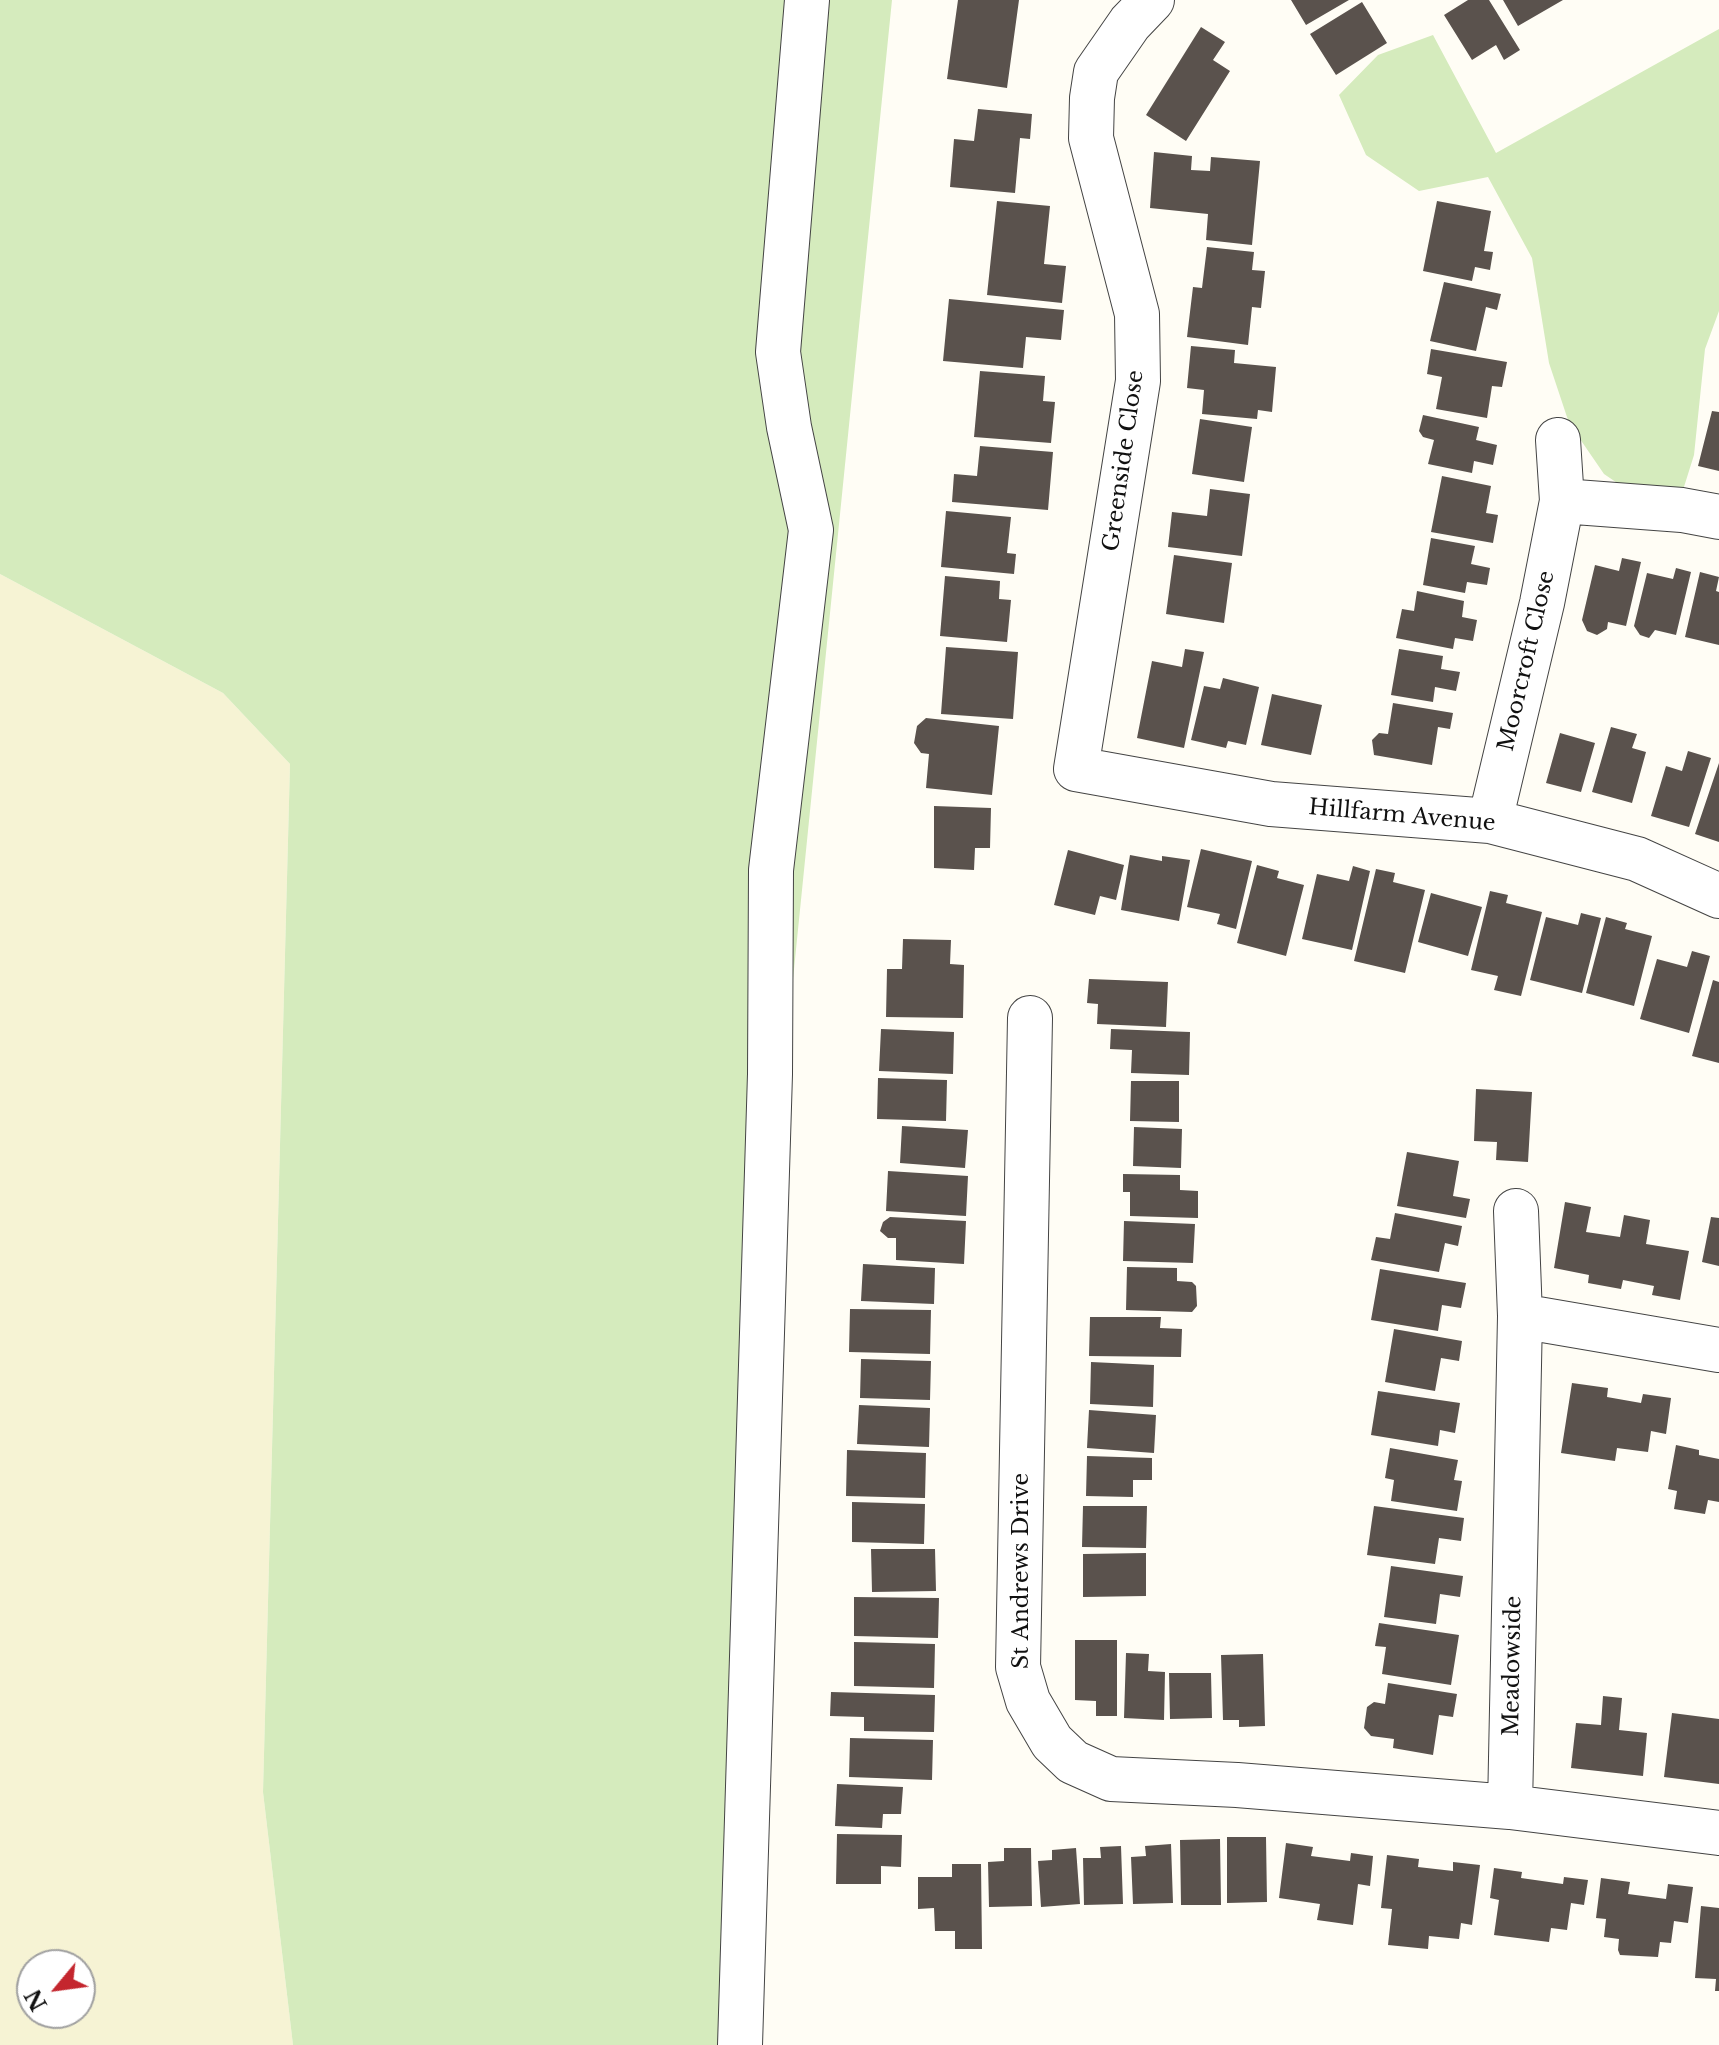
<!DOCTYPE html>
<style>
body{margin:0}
#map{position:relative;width:1719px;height:2045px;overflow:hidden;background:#fffdf5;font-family:"Libre Baskerville",serif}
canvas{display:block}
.north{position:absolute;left:16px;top:1949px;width:80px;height:80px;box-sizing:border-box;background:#fff;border:2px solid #a0a0a0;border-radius:50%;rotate:241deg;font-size:22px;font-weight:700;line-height:32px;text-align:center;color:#111}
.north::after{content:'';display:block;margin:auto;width:28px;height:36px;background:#c4262e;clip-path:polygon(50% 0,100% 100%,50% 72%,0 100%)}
</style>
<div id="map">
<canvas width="1719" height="2045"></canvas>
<div class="north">N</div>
</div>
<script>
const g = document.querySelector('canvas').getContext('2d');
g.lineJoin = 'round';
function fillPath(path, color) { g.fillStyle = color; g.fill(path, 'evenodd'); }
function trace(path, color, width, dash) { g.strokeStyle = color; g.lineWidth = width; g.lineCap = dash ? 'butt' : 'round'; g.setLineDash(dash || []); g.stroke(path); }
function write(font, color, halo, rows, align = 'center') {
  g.font = font + ' "Libre Baskerville",serif'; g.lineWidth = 8; g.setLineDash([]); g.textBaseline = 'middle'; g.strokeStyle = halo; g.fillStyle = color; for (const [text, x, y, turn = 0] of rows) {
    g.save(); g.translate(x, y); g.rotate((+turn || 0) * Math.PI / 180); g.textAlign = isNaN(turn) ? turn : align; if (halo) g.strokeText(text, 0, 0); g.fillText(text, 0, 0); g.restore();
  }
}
fillPath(new Path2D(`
 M0 574 223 693 290 764 263 1792 293 2045H0ZM32 1965H80V2013H32Z`), '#f6f3d4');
fillPath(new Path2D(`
 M0 0H892L785 1058 761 2045H293L263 1792 290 764 223 693 0 574Z
 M1719 29V311L1705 349 1694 455 1683 490 1632 493 1604 474 1569 423 1549 363 1532 258 1488 177 1419 191 1366 155 1339 95 1378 55 1433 35 1496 153Z`), '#d5ebbd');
fillPath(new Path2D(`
 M958 0H1019L1007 88 947 79Z
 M1291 0H1349L1306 25Z
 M1468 0H1489L1520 50 1504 60 1496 45 1472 60 1444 15Z
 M1503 0H1563L1518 26Z
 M1362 2 1387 43 1336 75 1310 34Z
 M1201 27 1225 42 1213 60 1230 71 1186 141 1146 115Z
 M978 109 1032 114 1030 139 1020 138 1015 193 950 187 954 139 974 141Z
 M1154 152 1192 156 1191 170 1210 171 1211 157 1260 161 1252 245 1206 240 1208 214 1150 208Z
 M997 201 1050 206 1044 264 1066 266 1062 303 987 295Z
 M1437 201 1491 211 1484 251 1493 252 1490 270 1475 267 1472 281 1423 271Z
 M1207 247 1254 252 1252 270 1265 271 1261 308 1252 307 1248 345 1187 337 1193 287 1202 288Z
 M1444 282 1501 294 1497 310 1486 307 1476 351 1430 341Z
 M949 299 1064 310 1061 340 1026 337 1023 368 943 361Z
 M1191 346 1235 350 1234 363 1276 367 1272 412 1258 410 1257 419 1202 414 1204 390 1187 388Z
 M1431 349 1507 362 1502 387 1492 386 1487 418 1436 409 1442 377 1427 374Z
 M980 371 1045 376 1043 401 1055 402 1051 443 974 437Z
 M1712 411 1719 412V471L1698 466Z
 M1423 415 1479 427 1476 440 1497 445 1493 465 1474 461 1472 473 1428 464 1434 440 1423 437 1419 431Z
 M1200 419 1252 427 1244 482 1192 474Z
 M980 446 1053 452 1048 510 952 502 954 474 977 476Z
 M1442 476 1491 486 1486 513 1498 515 1493 543 1431 532Z
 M1210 489 1250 494 1242 556 1168 547 1172 512 1207 516Z
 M946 511 1011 517 1007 553 1016 554 1014 574 941 567Z
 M1431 538 1475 546 1471 564 1490 568 1487 585 1467 582 1465 593 1423 585Z
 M1174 555 1232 563 1224 623 1166 614Z
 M1622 558 1641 562 1626 626 1608 622 1607 629 1597 635 1587 631 1582 620 1595 565 1619 571Z
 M1676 568 1691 572 1676 635 1655 630 1649 638 1640 635 1634 626 1647 573 1673 579Z
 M1700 572 1719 577 1716 591 1719 592V645L1685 637Z
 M945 576 1000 581 999 599 1011 600 1007 642 940 636Z
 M1417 591 1464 601 1462 617 1477 620 1473 641 1455 638 1453 649 1396 638 1402 609 1414 611Z
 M946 647 1018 652 1013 719 941 714Z
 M1185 649 1204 652 1184 748 1137 738 1152 661 1182 667Z
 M1399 649 1443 656 1441 669 1460 672 1456 691 1435 687 1433 702 1391 695Z
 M1223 678 1259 687 1246 745 1228 741 1226 748 1191 740 1204 686 1220 689Z
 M1272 694 1322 705 1311 755 1261 745Z
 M1393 703 1453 713 1450 729 1438 727 1432 765 1374 755 1372 740 1379 733 1388 734Z
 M926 718 999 726 992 795 926 788 929 754 921 753 914 743 917 726Z
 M1611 727 1637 734 1632 748 1646 752 1632 803 1592 792Z
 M1560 733 1595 743 1581 792 1546 783Z
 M1688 751 1711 758 1689 827 1651 816 1666 766 1682 771Z
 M1719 763V842L1695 834Z
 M934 806 991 808 990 848H975L974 870 934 868Z
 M1201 849 1252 861 1236 929 1217 924 1220 914 1187 907Z
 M1068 850 1124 865 1116 900 1100 896 1095 915 1054 905Z
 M1130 855 1162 861V856L1190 860 1179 921 1121 910Z
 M1257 865 1279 871 1277 878 1304 885 1286 956 1237 943Z
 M1353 866 1370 871 1352 950 1302 939 1317 874 1349 881Z
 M1376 869 1395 873 1393 882 1425 890 1405 973 1354 961Z
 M1490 891 1508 895 1506 903 1542 912 1521 996 1494 990 1498 976 1471 970Z
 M1431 893 1482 907 1468 956 1418 942Z
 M1581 913 1601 918 1582 993 1530 980 1546 917 1578 925Z
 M1606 917 1627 923 1625 929 1652 936 1634 1006 1586 993Z
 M903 939 951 940 950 964 964 965 963 1018 886 1017 887 969H902Z
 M1692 951 1710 956 1689 1033 1640 1019 1657 959 1687 967Z
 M1089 979 1168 982 1166 1027 1097 1024 1098 1004 1087 1003Z
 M1713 980 1719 982V1063L1692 1056Z
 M881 1029 954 1032 953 1074 879 1071Z
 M1111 1029 1190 1032 1189 1075 1131 1073 1132 1050 1110 1049Z
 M878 1078 947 1080 946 1121 877 1119Z
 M1131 1081H1179V1122L1130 1121Z
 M1476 1089 1532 1092 1528 1162 1496 1160 1497 1142 1474 1141Z
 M902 1126 968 1130 965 1168 900 1163Z
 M1134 1127 1182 1129 1181 1168 1133 1166Z
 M1407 1152 1459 1161 1453 1196 1470 1199 1466 1218 1397 1206Z
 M888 1171 968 1176 966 1216 886 1211Z
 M1123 1174 1180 1175V1190L1198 1191V1218L1130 1216V1192H1123Z
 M1565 1202 1591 1207 1586 1232 1620 1237 1624 1215 1650 1220 1646 1244 1689 1251 1680 1300 1652 1295 1654 1286 1623 1280 1621 1289 1588 1283 1589 1275 1554 1268Z
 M1395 1213 1462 1226 1458 1246 1445 1243 1439 1272 1371 1260 1376 1237 1390 1239Z
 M890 1217 966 1221 964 1264 896 1260V1238H888L880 1231 883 1222Z
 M1711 1217 1719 1218V1266L1702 1262Z
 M1124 1221 1195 1224 1193 1263 1123 1261Z
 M863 1264 935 1268 934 1304 861 1301Z
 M1127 1267 1177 1268V1281L1192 1282 1196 1286 1197 1306 1192 1312 1126 1310Z
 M1380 1269 1466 1283 1461 1308 1442 1305 1438 1331 1371 1320Z
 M850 1309 931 1310 930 1354 849 1352Z
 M1090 1317H1161L1160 1328 1182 1329 1181 1357 1089 1356Z
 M1394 1329 1462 1341 1459 1361 1441 1358 1435 1391 1385 1382Z
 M861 1359 931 1361 930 1400 860 1398Z
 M1091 1362 1154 1365 1153 1407 1090 1404Z
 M1572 1383 1608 1388 1607 1397 1641 1403 1643 1394 1671 1398 1666 1434 1651 1431 1648 1452 1617 1448 1615 1461 1561 1453Z
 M1378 1391 1460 1403 1455 1433 1440 1430 1438 1446 1371 1435Z
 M859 1405 930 1408 929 1447 857 1444Z
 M1089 1410 1156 1415 1154 1453 1087 1448Z
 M1676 1445 1699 1450V1455L1719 1459V1502L1708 1500 1705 1514 1674 1509 1677 1491 1668 1489Z
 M1390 1448 1458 1460 1454 1480 1462 1481 1457 1511 1391 1501 1394 1480 1385 1478Z
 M847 1450 926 1453 925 1498 846 1496Z
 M1087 1456 1152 1458V1480H1133V1497L1086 1496Z
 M852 1502 925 1504 924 1544 852 1542Z
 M1083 1506H1147L1146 1548 1082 1547Z
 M1374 1506 1464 1518 1461 1541 1439 1538 1435 1564 1367 1555Z
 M871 1549H935L936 1591 872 1592Z
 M1146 1553V1596L1083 1597V1554Z
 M1391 1566 1463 1576 1460 1597 1440 1594 1436 1624 1384 1617Z
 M854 1597 939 1598 938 1638 854 1636Z
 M1379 1623 1459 1635 1451 1685 1382 1674 1386 1647 1375 1646Z
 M1075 1640H1117V1716H1096V1701L1075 1700Z
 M854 1642 935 1644 934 1688 854 1686Z
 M1126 1653 1149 1654 1148 1671 1165 1672 1164 1720 1124 1718Z
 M1263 1654 1265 1726 1239 1727V1720H1223L1221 1655Z
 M1169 1673H1211L1212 1718 1170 1719Z
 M1388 1683 1457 1694 1453 1717 1439 1715 1433 1755 1393 1748 1394 1739 1371 1736 1364 1728 1367 1707 1374 1702 1385 1704Z
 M831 1692 935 1695 934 1732 864 1731V1717L830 1716Z
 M1603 1696 1622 1698 1619 1730 1647 1733 1643 1776 1571 1768 1576 1723 1601 1725Z
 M1672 1713 1719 1719V1784L1664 1777Z
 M850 1738 933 1740 932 1780 849 1777Z
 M837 1784 903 1787 901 1814H883L882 1828 835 1826Z
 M837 1834 902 1835 901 1867 881 1866V1884H836Z
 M1227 1837H1266L1267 1902 1227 1903Z
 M1220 1839 1221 1905H1181L1180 1840Z
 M1286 1843 1313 1847 1311 1856 1350 1861 1351 1853 1373 1856 1370 1886 1358 1884 1353 1925 1317 1920 1320 1904 1279 1898Z
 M1171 1844 1173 1903 1133 1904 1131 1857 1146 1856 1145 1846Z
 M1121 1846 1123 1904 1084 1905 1083 1858H1101L1100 1847Z
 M1004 1848H1031L1032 1906 989 1907 988 1862 1004 1861Z
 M1076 1848 1080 1904 1041 1907 1038 1861 1052 1860V1850Z
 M1387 1855 1419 1859 1418 1867 1453 1871V1862L1480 1865 1472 1925 1461 1923 1459 1939 1429 1936 1428 1949 1388 1945 1392 1909 1381 1908Z
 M952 1864H981L982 1949H955V1931H935L934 1908 918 1909V1877H952Z
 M1494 1868 1522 1872 1521 1878 1563 1884 1564 1877 1588 1880 1584 1905 1571 1903 1567 1930 1551 1928 1549 1942 1494 1935 1499 1900 1490 1898Z
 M1601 1878 1630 1882 1628 1894 1666 1899 1668 1884 1693 1887 1688 1923 1674 1921 1671 1943 1660 1942 1658 1957 1620 1955 1618 1950 1619 1939 1604 1937 1606 1919 1596 1918Z
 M1701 1906 1719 1908V1991H1715L1716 1979 1695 1978Z`), '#5a524d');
const minor = new Path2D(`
 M1152 0 1130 23 1096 72 1092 98 1091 138 1137 314 1138 381 1076 769 1271 804 1490 821 1637 859 1719 896
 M1562 501 1682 510 1719 517
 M1490 821 1542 603 1562 501 1558 440
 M1030 1018 1018 1667 1028 1701 1052 1742 1073 1762 1111 1779 1237 1785 1510 1807 1719 1833
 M1520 1316 1719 1350
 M1510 1807 1520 1316 1516 1211
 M740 2045 770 1074 771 870 811 530 789 427 778 352 807 0`);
trace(minor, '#444', 46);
trace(minor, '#fff', 44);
write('22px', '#111', '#fff', [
 ["Greenside Close",1124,461,-82],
 ["Moorcroft Close",1527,661,-77],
 ["Hillfarm Avenue",1402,816,5],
 ["St Andrews Drive",1022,1571,-90],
 ["Meadowside",1513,1666,-89]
]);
</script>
